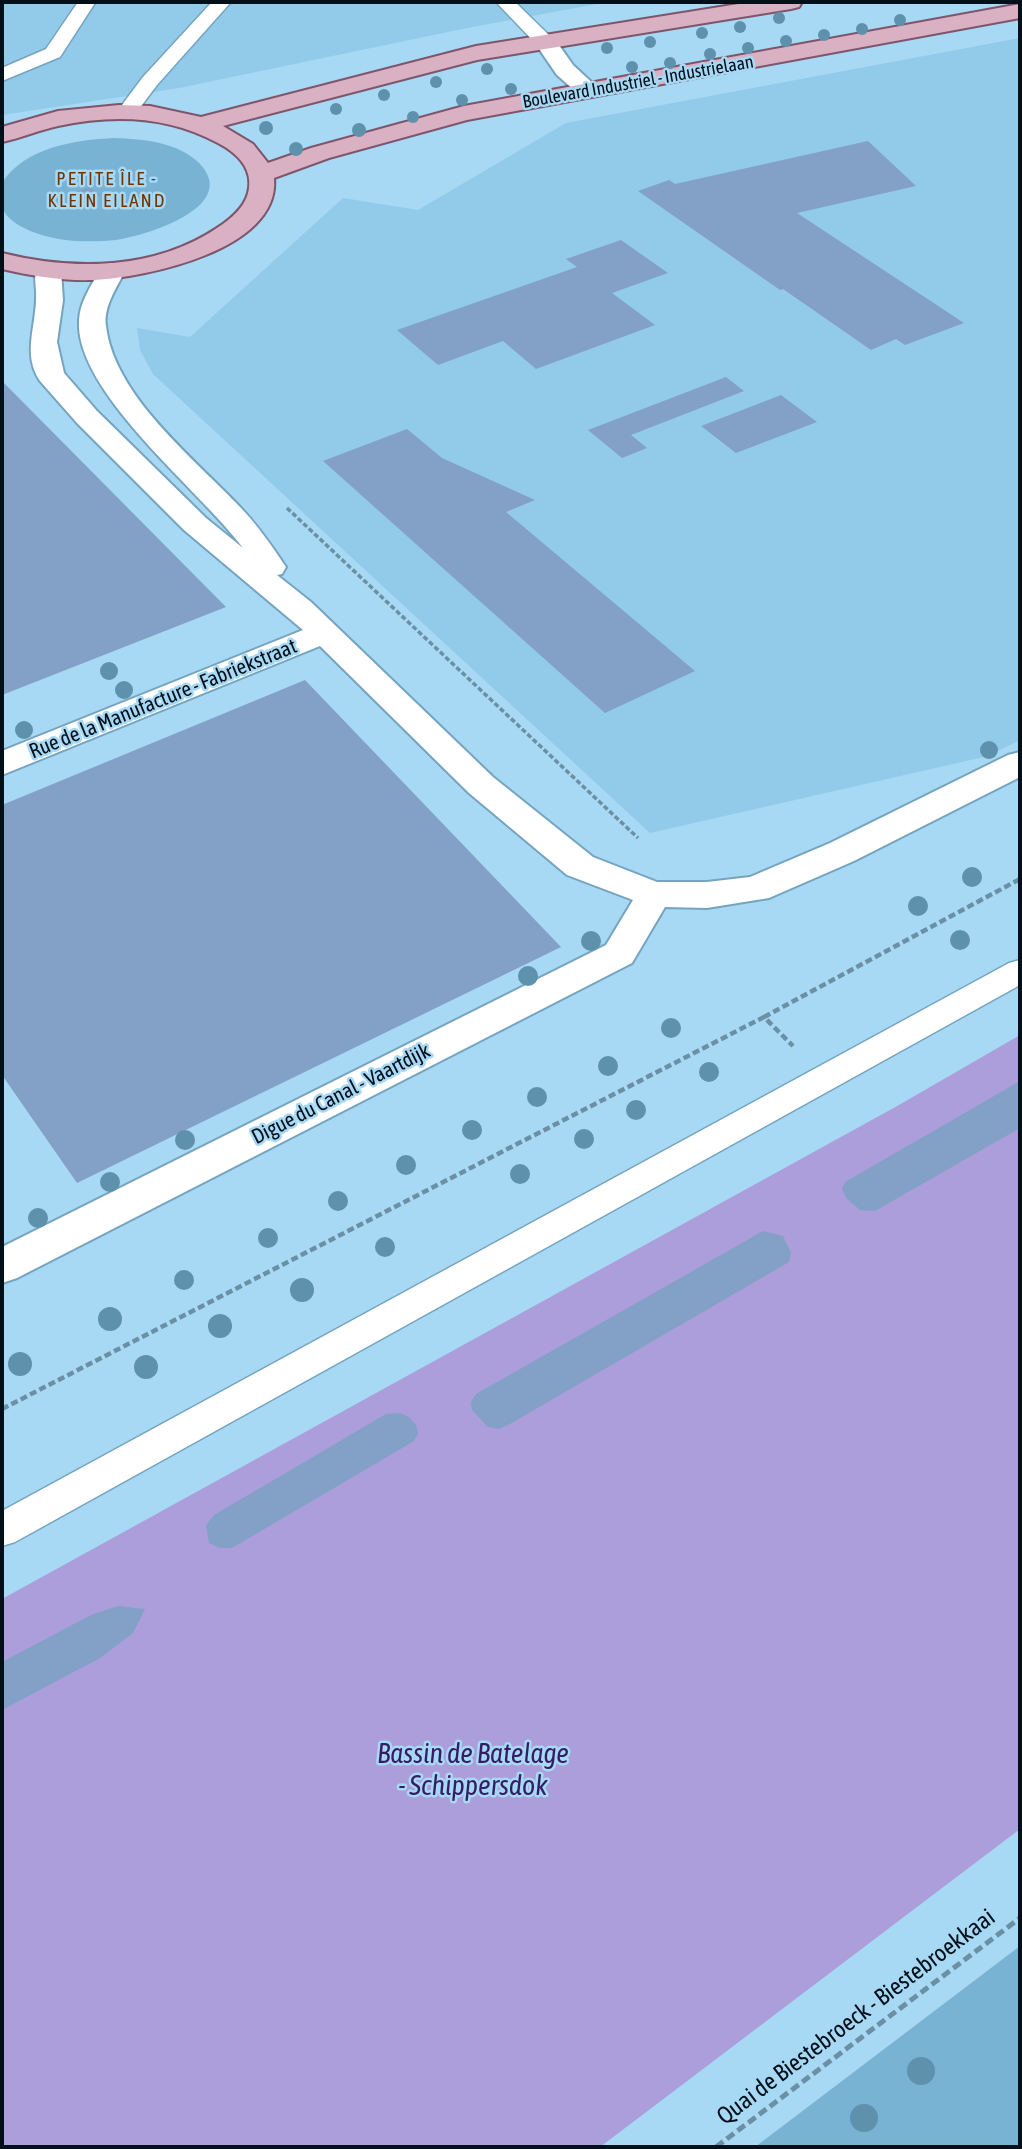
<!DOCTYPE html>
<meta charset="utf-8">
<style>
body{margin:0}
#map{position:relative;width:1022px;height:2149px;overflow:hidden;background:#a7d8f4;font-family:"Asap Condensed",sans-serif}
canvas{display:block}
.frame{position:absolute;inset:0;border:4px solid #010f19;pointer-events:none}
</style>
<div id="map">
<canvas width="1022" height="2149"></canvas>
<div class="frame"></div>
</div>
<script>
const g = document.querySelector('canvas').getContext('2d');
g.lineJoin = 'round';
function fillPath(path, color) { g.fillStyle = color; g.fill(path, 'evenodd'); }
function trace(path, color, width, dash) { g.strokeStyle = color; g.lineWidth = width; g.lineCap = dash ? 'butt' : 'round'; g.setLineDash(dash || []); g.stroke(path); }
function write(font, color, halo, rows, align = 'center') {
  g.font = font + ' "Asap Condensed",sans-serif'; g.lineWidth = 5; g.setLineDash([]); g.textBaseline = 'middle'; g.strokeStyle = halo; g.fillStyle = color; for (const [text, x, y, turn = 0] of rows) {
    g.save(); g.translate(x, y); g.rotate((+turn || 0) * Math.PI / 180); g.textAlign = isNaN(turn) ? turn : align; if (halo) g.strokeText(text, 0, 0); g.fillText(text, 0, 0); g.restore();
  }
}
fillPath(new Path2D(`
 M2 2H608L467 28 179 88 2 115Z
 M1020 38V740L988 756 650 833 153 374 140 350 137 328 190 337 343 198 418 210 566 123Z`), '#92caea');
fillPath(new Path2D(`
 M114 138C143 139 178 142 199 163 242 207 144 236 116 240 86 243 50 242 22 227 15 223 6 217 3 209 0 202 2 191 2 183 25 147 75 140 114 138Z
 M1020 1946V2147H755Z`), '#79b3d3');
fillPath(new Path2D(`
 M1020 1035V1829L600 2147H2V1599L899 1105Z`), '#ab9edb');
fillPath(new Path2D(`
 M868 141 916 186 797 213 964 323 905 345 896 339 871 350 783 289 780 290 638 191 669 180 675 184Z
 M89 187 101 195 81 201 72 193Z
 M621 240 668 273 612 293 655 325 536 369 503 341 438 365 397 330 577 267 566 259Z
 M726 377 744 391 631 435 647 448 622 458 588 430Z
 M2 381 226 607 2 695Z
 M781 395 817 422 736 453 701 426Z
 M407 429 442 458 535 500 506 512 695 671 605 713 323 461Z
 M305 680 561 947 77 1183 2 1075V805Z
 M1020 1081V1128L875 1211 860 1210 847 1199 842 1189 845 1182Z
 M763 1231 783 1236 791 1253 789 1262 510 1424 499 1429 488 1427 472 1410 471 1402 476 1394Z
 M400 1413 409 1417 416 1425 418 1433 414 1441 232 1548H220L209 1543 206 1525 214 1515 386 1414Z
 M118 1606 145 1609 133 1633 100 1658 2 1710V1662L91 1615Z`), '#83a1c6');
const lane = new Path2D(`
 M78 2 95 3 60 57 2 81V68L46 49Z
 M212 2H231L157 85 133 117H119L116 113 143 77Z
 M496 2H515L553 39 555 43 553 47H539Z
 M1020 960V985L15 1542 2 1546V1511L1009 963Z`);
const street = new Path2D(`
 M546 36 554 38 573 65 601 91 597 96H581L557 75 535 43 538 38Z
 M48 263 57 265 61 271 63 300 57 342 64 373 97 411 206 518 243 548C202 492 74 392 79 320 80 302 91 286 99 271L103 265 112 263 121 265 125 271C117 287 103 307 106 326 114 396 195 459 241 508 258 526 272 546 286 567L282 574 277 575 311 602 493 777 593 857 657 882H707L750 877 830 843 1008 755 1020 752V777L854 861 769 898 707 908 665 907 632 963 17 1278 2 1283V1247L606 945 633 900 567 875 469 793 320 646 2 775V751L303 630 184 530 77 423 40 381C22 355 36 326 36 298 37 287 32 275 39 265Z`);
const primary = new Path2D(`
 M751 2H802L799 7 791 9 477 60 223 126 253 144 268 163 311 148 464 106 1020 4V18L467 120 329 158 274 178C281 250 144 278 93 280 62 281 32 276 2 269V253C74 271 154 270 217 228 231 219 247 206 249 188 252 166 235 152 218 143 169 116 113 114 58 126 39 130 21 138 2 142V127L58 111 119 105 150 106 201 117 476 46Z`);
trace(lane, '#75a4bf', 3);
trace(street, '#75a4bf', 4);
trace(primary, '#7e566c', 4);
trace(new Path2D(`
 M287 508 638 838`), '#6b90a5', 3.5, [5, 2.5]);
trace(new Path2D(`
 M764 1017 1020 879
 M2 1409 764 1017 793 1046`), '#6b90a5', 4.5, [7, 3.5]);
trace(new Path2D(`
 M716 2147 1020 1918`), '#6b90a5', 5, [9, 4.5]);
fillPath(lane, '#fff');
fillPath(street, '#fff');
fillPath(primary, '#dab1c2');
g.fillStyle = '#5e91ac';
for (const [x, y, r] of [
 [779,18,6],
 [900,20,6],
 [740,27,6],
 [862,29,6],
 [702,33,6],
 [824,35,6],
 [786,41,6],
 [650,42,6],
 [607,48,6],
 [748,48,6],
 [710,54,6],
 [670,63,6],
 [632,67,6],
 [487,69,6],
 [436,82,6],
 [511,89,6],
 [384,95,6],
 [462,100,6],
 [336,109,6],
 [413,117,6],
 [266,128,7],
 [359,130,7],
 [296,149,7],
 [109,671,9],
 [124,690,9],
 [24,730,9],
 [989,750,9],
 [972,877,10],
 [918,906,10],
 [960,940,10],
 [591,941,10],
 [528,976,10],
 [671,1028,10],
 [608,1066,10],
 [709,1072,10],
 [537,1097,10],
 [636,1110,10],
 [472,1130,10],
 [584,1139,10],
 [185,1140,10],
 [406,1165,10],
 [520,1174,10],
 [110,1182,10],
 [338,1201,10],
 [38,1218,10],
 [268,1238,10],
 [385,1247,10],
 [184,1280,10],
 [302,1290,12],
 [110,1319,12],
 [220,1326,12],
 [20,1364,12],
 [146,1367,12],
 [921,2071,14],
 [864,2118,14]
]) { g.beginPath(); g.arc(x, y, r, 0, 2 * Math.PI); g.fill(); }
write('18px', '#010f19', '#a7d8f4', [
 ["Boulevard Industriel - Industrielaan",638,82,-10]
]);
g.letterSpacing = '2px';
write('19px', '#6f3500', '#a7d8f4', [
 ["PETITE ÎLE -",107,179],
 ["KLEIN EILAND",107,201]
]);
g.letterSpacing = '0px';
write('21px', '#010f19', '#a7d8f4', [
 ["Rue de la Manufacture - Fabriekstraat",163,699,-22],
 ["Digue du Canal - Vaartdijk",341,1094,-27]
]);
write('24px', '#010f19', '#a7d8f4', [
 ["Quai de Biestebroeck - Biestebroekkaai",856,2017,-37]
]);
write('italic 28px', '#351c64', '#a7d8f4', [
 ["Bassin de Batelage",473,1754],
 ["- Schippersdok",473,1786]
]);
</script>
